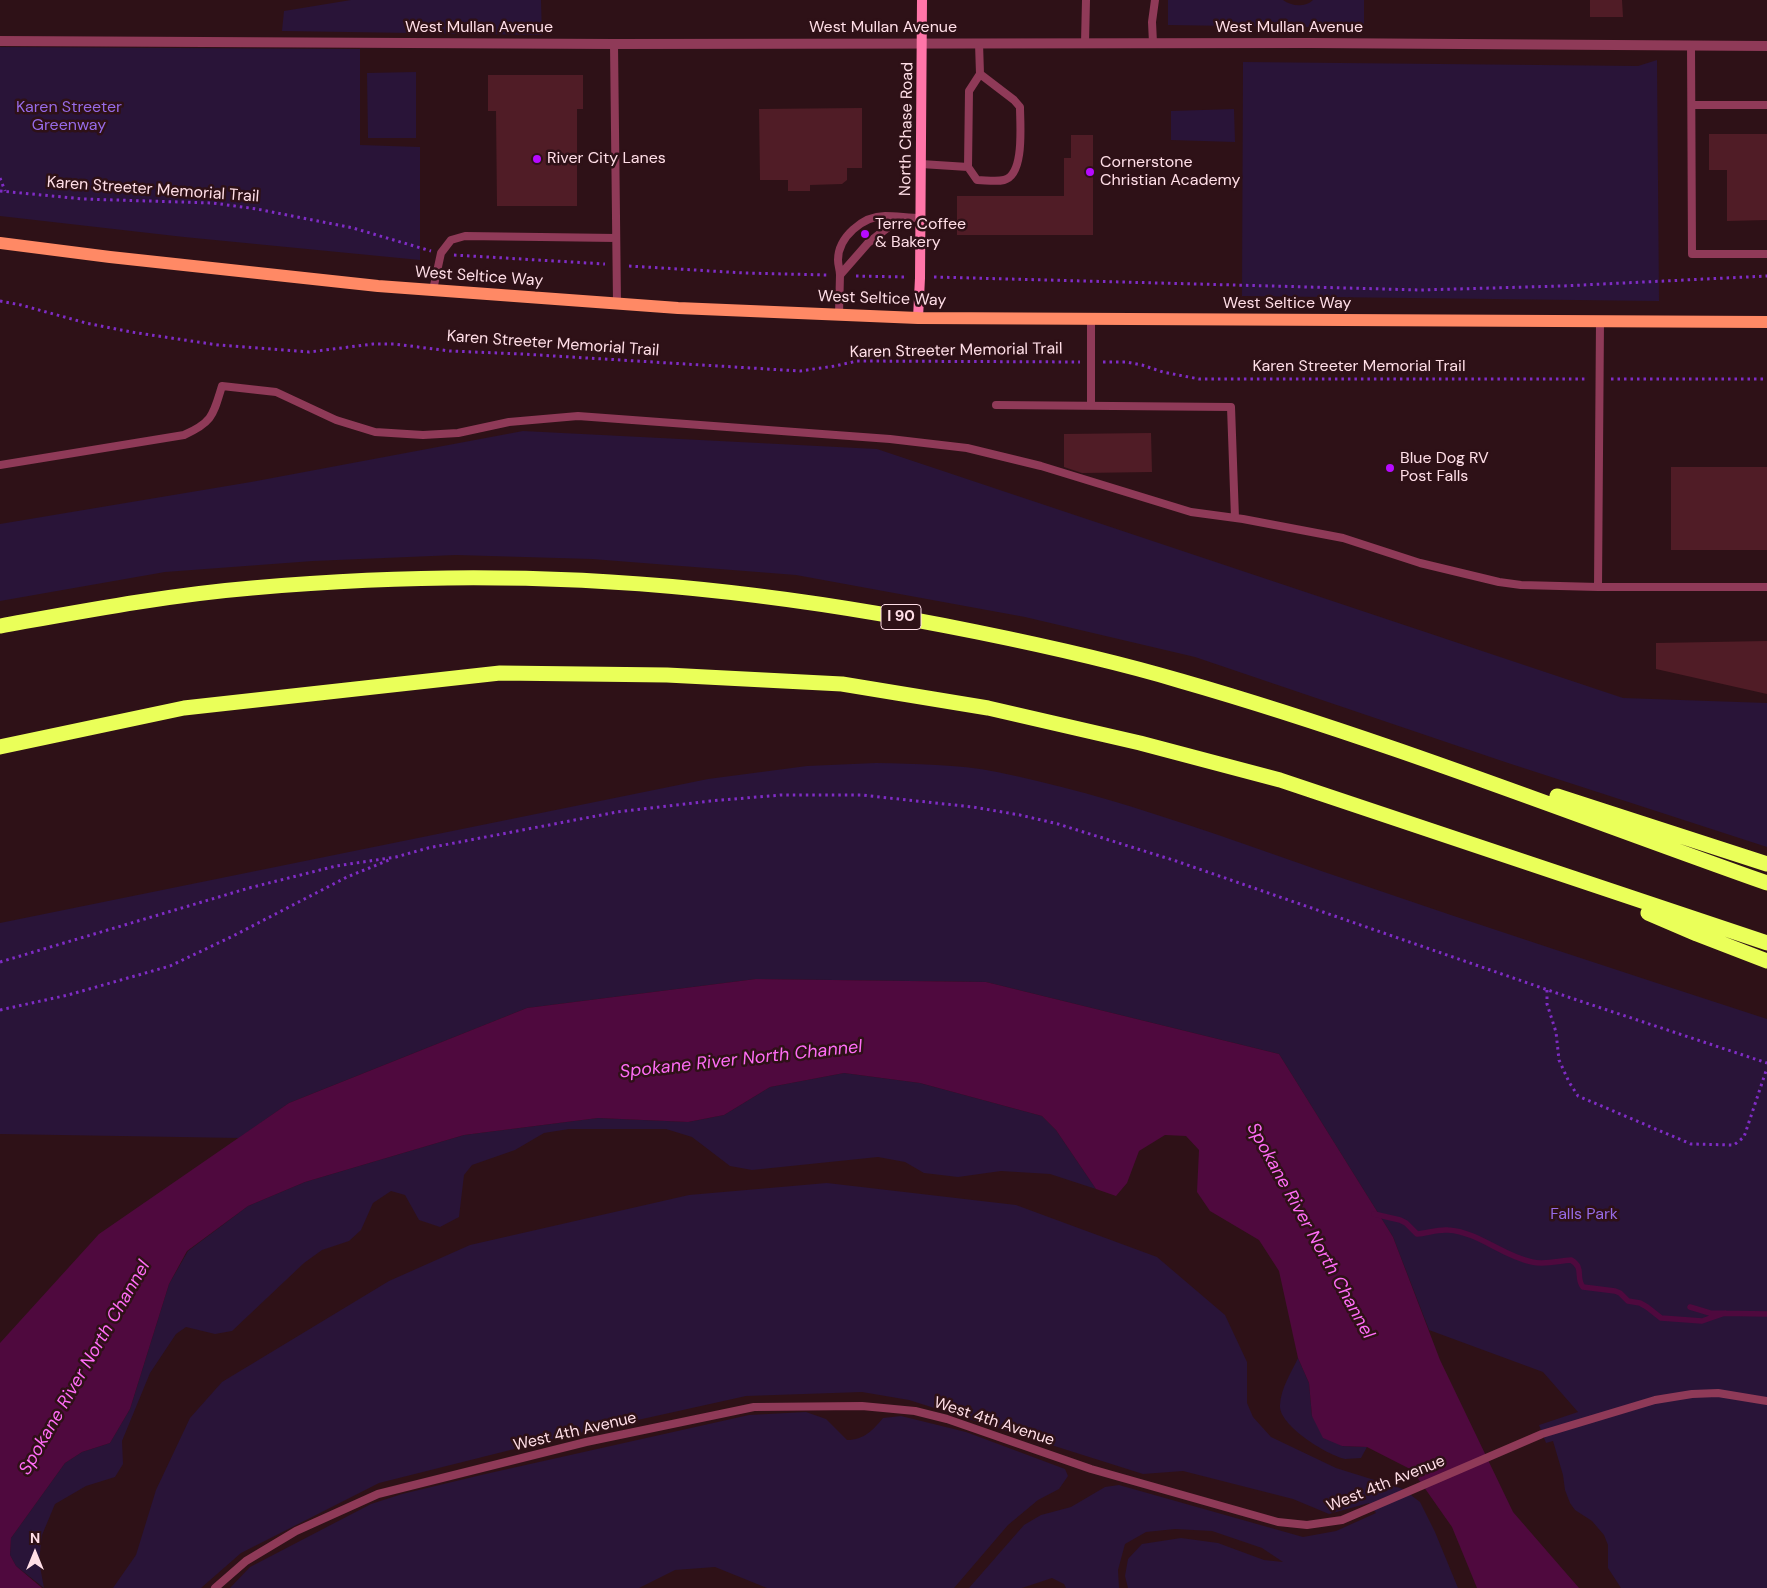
<!DOCTYPE html>
<style>
body{margin:0}
#map{position:relative;width:1767px;height:1588px;overflow:hidden;background:#2e1117;font-family:"DM Sans",sans-serif}
canvas{display:block}
.north{position:absolute;left:10px;top:1528px;width:50px;height:50px;-webkit-text-stroke:4px #2e1117;paint-order:stroke;rotate:0deg;font-size:14px;font-weight:700;line-height:20px;text-align:center;color:#ffdee7}
.north::after{content:'';display:block;margin:auto;width:18px;height:22px;background:#ffdee7;clip-path:polygon(50% 0,100% 100%,50% 72%,0 100%)}
</style>
<div id="map">
<canvas width="1767" height="1588"></canvas>
<div class="north">N</div>
</div>
<script>
const g = document.querySelector('canvas').getContext('2d');
g.lineJoin = 'round';
function fillPath(path, color) { g.fillStyle = color; g.fill(path, 'evenodd'); }
function trace(path, color, width, dash) { g.strokeStyle = color; g.lineWidth = width; g.lineCap = dash ? 'butt' : 'round'; g.setLineDash(dash || []); g.stroke(path); }
function write(font, color, halo, rows, align = 'center') {
  g.font = font + ' "DM Sans",sans-serif'; g.lineWidth = 5; g.setLineDash([]); g.textBaseline = 'middle'; g.strokeStyle = halo; g.fillStyle = color; for (const [text, x, y, turn = 0] of rows) {
    g.save(); g.translate(x, y); g.rotate((+turn || 0) * Math.PI / 180); g.textAlign = isNaN(turn) ? turn : align; if (halo) g.strokeText(text, 0, 0); g.fillText(text, 0, 0); g.restore();
  }
}
fillPath(new Path2D(`
 M351 0H541L542 35 282 31 284 11Z
 M1168 0H1283C1291 6 1305 8 1313 0H1364V28L1168 25Z
 M0 47 360 49V145L420 147V260L184 237 0 216Z
 M1657 60 1659 301 1242 296 1243 62 1638 66Z
 M416 72V138H368L367 73Z
 M1234 109 1235 142 1171 140V111Z
 M523 431 877 449 1623 698 1767 703V847L1505 762 1195 657 1025 617 796 575 592 559 456 555 313 561 165 572 0 601V524L251 482Z
 M876 763C916 764 957 764 997 772 1116 796 1231 840 1345 879 1485 927 1626 973 1767 1019V1588H1621L1608 1568V1545L1604 1535 1592 1521 1575 1510 1570 1503 1565 1490 1563 1475 1553 1441 1546 1443 1539 1425 1578 1412 1543 1372 1429 1330 1393 1237 1279 1054 986 982 756 979 527 1008 289 1103 239 1138 0 1134V923L708 779 807 766Z
 M844 1073 920 1083 1042 1116 1056 1130 1096 1189 1050 1174 1001 1171 958 1177 924 1173 905 1162 878 1157 752 1170 730 1166 692 1137 666 1129H569L544 1133 515 1150 472 1165 464 1175 459 1217 440 1227 419 1220 405 1195 391 1191 373 1203 361 1230 349 1241 322 1250 304 1263 232 1331 215 1334 186 1327 176 1334 150 1373 122 1441 123 1464 115 1477 86 1486 55 1504 42 1535 39 1561 44 1588 16 1566 10 1555 11 1538 65 1463 82 1452 110 1443 130 1409 169 1284 188 1251 248 1206 305 1182 464 1135 598 1118 688 1122 724 1115 770 1087Z
 M827 1183 1016 1205 1157 1257 1225 1315 1247 1362V1403L1253 1417 1271 1437 1336 1468 1403 1489 1420 1502 1435 1532 1458 1588H1128L1125 1576 1128 1559 1142 1544 1181 1538 1218 1543 1264 1560 1283 1562 1262 1548 1212 1531 1175 1529 1146 1532 1125 1544 1118 1570 1119 1588H1066L1064 1584 1052 1578 1022 1588H969L1024 1525 1041 1515 1071 1507 1105 1487 1119 1485 1303 1537 1336 1531 1376 1513 1369 1503 1329 1514 1293 1499 1183 1471 1143 1474 909 1400 862 1392 746 1396 570 1435 379 1483 241 1553 201 1588H113L136 1555 156 1490 190 1418 222 1382 389 1281 470 1245 689 1195Z
 M1298 1358 1309 1383 1312 1416 1342 1446 1367 1447 1361 1458C1356 1458 1350 1459 1345 1459 1327 1455 1278 1425 1280 1405 1281 1388 1291 1373 1298 1358Z
 M806 1412 826 1419 847 1440C864 1440 873 1430 883 1418L901 1416 966 1432 1065 1469 1068 1476 1059 1489 1038 1500 1008 1525 954 1588H767L715 1567 675 1570 639 1588H230L250 1567 371 1504 402 1494 481 1475 749 1415Z`), '#291438');
fillPath(new Path2D(`
 M756 979 986 982 1279 1054 1393 1237 1440 1360 1513 1512 1579 1588H1477L1452 1527 1412 1470 1367 1447 1342 1446 1323 1438 1312 1416 1309 1383 1298 1358 1279 1271 1259 1240 1210 1211 1197 1192 1199 1150 1186 1136 1165 1135 1139 1151 1127 1183 1116 1196 1096 1189 1056 1130 1042 1116 920 1083 844 1073 770 1087 724 1115 688 1122 598 1118 464 1135 305 1182 248 1206 187 1251 169 1284 130 1409 110 1443 82 1452 65 1463 11 1538 10 1555 16 1566 42 1588H0V1343L99 1234 289 1103 527 1008Z`), '#4f093e');
trace(new Path2D(`
 M1374 1214 1400 1220 1406 1223 1417 1234C1428 1233 1438 1229 1448 1230 1479 1232 1502 1256 1532 1262 1545 1265 1557 1261 1571 1260 1585 1268 1575 1277 1583 1287L1615 1291 1620 1293 1628 1301 1640 1303 1647 1307 1661 1318 1702 1321 1725 1313
 M1690 1307 1710 1313 1767 1314`), '#4f093e', 5.5);
fillPath(new Path2D(`
 M1590 0H1622L1623 17H1590Z
 M488 75H583V109H577V206H497L496 111H488Z
 M862 108V168H847V180L842 184 810 185V191H788V180H760L759 109Z
 M1709 134H1767V220L1727 221V170H1709Z
 M1071 135H1093V235H957V196H1064V158H1071Z
 M1151 433 1152 472 1082 473 1064 467V434Z
 M1671 467H1767V550H1671Z
 M1767 641V694L1656 669V643Z`), '#501c26');
trace(new Path2D(`
 M0 178 5 191
 M0 191 83 199 213 203 257 209 353 228 431 251
 M454 255 605 264
 M629 266 744 273 827 275
 M856 276 907 277
 M934 277 1421 290 1562 286 1767 276
 M0 301 21 305 86 323 131 332 218 345 309 352 373 344H394L450 351 522 354 800 371 835 366 857 361 1080 362
 M1103 362H1126L1142 365 1163 372 1199 379H1587
 M1611 379H1767
 M0 962 249 888 336 866 396 857 428 848 617 812 710 801 781 795H861L973 807 1020 815 1058 824 1176 861 1571 998 1767 1063
 M1547 990V1004L1556 1032 1559 1060 1569 1082 1578 1096 1691 1144 1734 1145 1744 1137 1767 1068
 M0 1010 68 995 170 966 233 936 347 877 389 860`), '#7f2cc5', 3, [2.5, 4]);
trace(new Path2D(`
 M979 43 980 74 969 91 968 167 977 180C985 180 996 182 1004 180 1025 175 1020 124 1020 107L1014 100 980 74
 M1085 43 1086 0
 M1153 43 1152 22 1155 0
 M614 44 617 303
 M1691 45 1692 254H1767
 M1692 105H1767
 M921 164 968 167
 M900 218 868 243 840 275C840 270 838 265 838 260 838 237 863 216 885 216 897 216 909 218 921 218
 M433 290 441 253 451 240 465 236 616 238
 M839 314 840 275
 M1091 319V406
 M996 405 1231 407 1235 518
 M0 465 184 435C213 422 213 415 222 386L276 392 336 420 375 432 423 435 458 433 509 422 578 416 890 439 967 448 1041 466 1191 512 1243 519 1343 538 1420 563 1499 582 1521 585 1598 587H1767
 M1598 587 1600 321
 M215 1588 246 1561 296 1531 378 1494 586 1442 754 1407 862 1406 915 1411 947 1419 1091 1469 1278 1522 1307 1525 1342 1520 1542 1434 1655 1400 1692 1394 1718 1393 1767 1401`), '#8f3a58', 8);
trace(new Path2D(`
 M0 41 614 44 1310 43 1767 46`), '#8f3a58', 10);
trace(new Path2D(`
 M918 318 920 278 922 0`), '#ff75a8', 10);
trace(new Path2D(`
 M0 243 110 257 378 286 678 308 918 318 1767 322`), '#ff8965', 12);
trace(new Path2D(`
 M0 626C84 611 168 595 252 588 334 581 416 577 498 578 659 579 820 600 977 632 1046 646 1114 661 1181 681 1380 738 1572 814 1767 883
 M0 747 184 708 500 673 667 675 842 684 988 708 1140 743 1280 780 1767 943
 M1557 796 1767 864
 M1648 913 1697 934 1767 961`), '#eaff59', 15);
for (const [x, y, r, color] of [
 [537,159,5,"#b70aff"],
 [1090,172,5,"#b70aff"],
 [865,234,5,"#b70aff"],
 [1390,468,5,"#b70aff"]
]) { const dot = new Path2D(); dot.arc(x, y, r, 0, 2 * Math.PI); g.fillStyle = color; g.fill(dot); trace(dot, '#2e1117', 2); }
for (const [x, y, w] of [
 [901,617,40]
]) { const box = new Path2D(); box.roundRect(x - w / 2, y - 12.5, w, 25, 4); g.fillStyle = '#2e1117'; g.fill(box); trace(box, '#ffdee7', 1); }
write('bold 15px', '#ffdee7', null, [
 ["I 90",901,617]
]);
write('16px', '#ffdee7', '#2e1117', [
 ["West Mullan Avenue",479,28],
 ["West Mullan Avenue",883,28],
 ["West Mullan Avenue",1289,28],
 ["North Chase Road",907,129,-89],
 ["Karen Streeter Memorial Trail",153,190,4],
 ["West Seltice Way",479,277,4],
 ["West Seltice Way",882,299,2],
 ["West Seltice Way",1287,304],
 ["Karen Streeter Memorial Trail",553,344,4],
 ["Karen Streeter Memorial Trail",956,351,-1],
 ["Karen Streeter Memorial Trail",1359,367],
 ["West 4th Avenue",994,1422,18],
 ["West 4th Avenue",575,1432,-13],
 ["West 4th Avenue",1386,1484,-22]
]);
write('16px', '#976be7', '#2e1117', [
 ["Karen Streeter",69,108],
 ["Greenway",69,126],
 ["Falls Park",1584,1215]
]);
write('16px', '#ffdee7', '#2e1117', [
 ["River City Lanes",547,159],
 ["Cornerstone",1100,163],
 ["Christian Academy",1100,181],
 ["Terre Coffee",875,225],
 ["& Bakery",875,243],
 ["Blue Dog RV",1400,459],
 ["Post Falls",1400,477]
], 'left');
write('italic 18px', '#ff6cf5', '#2e1117', [
 ["Spokane River North Channel",741,1060,-6],
 ["Spokane River North Channel",1310,1231,61],
 ["Spokane River North Channel",85,1368,-60]
]);
</script>
